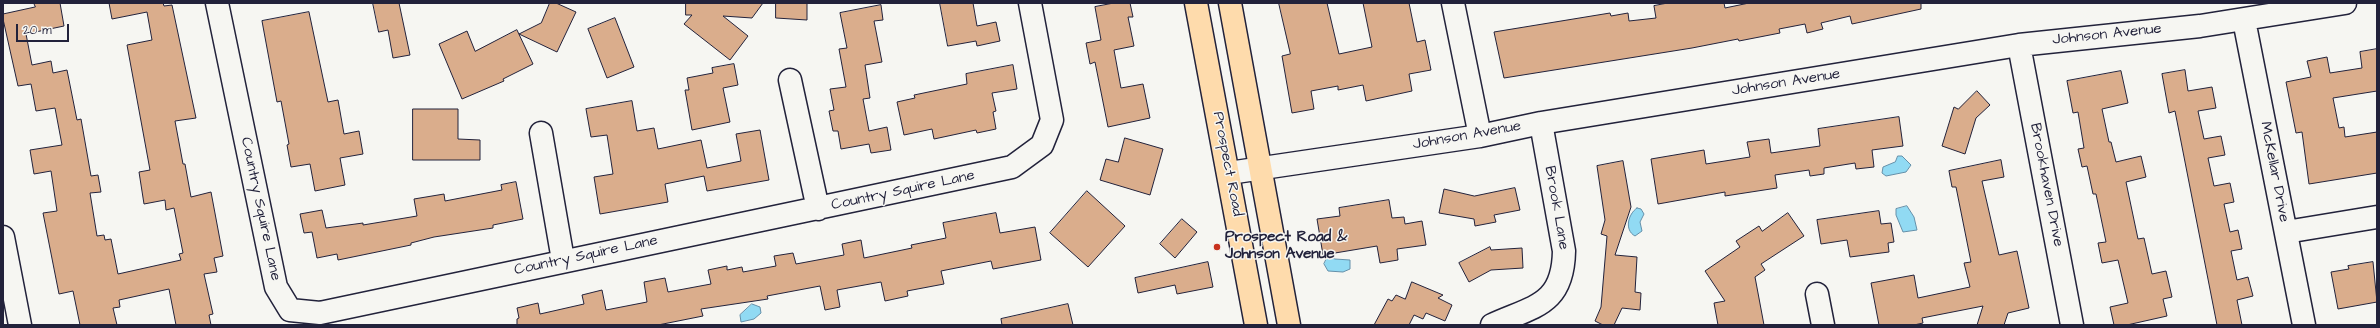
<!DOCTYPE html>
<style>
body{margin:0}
#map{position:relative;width:2380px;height:328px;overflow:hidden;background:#f6f6f2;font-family:"Architects Daughter",sans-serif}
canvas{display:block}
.frame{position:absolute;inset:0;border:4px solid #22223b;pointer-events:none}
.scale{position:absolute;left:16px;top:24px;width:53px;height:18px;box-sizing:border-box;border:2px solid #22223b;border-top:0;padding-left:5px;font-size:12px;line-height:14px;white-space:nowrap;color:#22223b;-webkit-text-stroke:3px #f6f6f2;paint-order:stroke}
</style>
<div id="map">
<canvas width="2380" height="328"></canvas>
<div class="frame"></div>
<div class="scale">20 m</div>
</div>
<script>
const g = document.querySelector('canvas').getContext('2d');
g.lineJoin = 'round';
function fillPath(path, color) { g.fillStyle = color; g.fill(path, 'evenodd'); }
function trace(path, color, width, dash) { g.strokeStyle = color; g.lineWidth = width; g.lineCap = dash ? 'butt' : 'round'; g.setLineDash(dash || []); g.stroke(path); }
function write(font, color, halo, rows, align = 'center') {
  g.font = font + ' "Architects Daughter",sans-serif'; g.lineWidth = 3; g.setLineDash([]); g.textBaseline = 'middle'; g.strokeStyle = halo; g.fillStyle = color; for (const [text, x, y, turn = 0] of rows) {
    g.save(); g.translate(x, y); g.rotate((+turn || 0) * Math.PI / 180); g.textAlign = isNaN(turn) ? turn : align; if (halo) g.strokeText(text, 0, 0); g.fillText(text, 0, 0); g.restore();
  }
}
const water = new Path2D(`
 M1898 156H1902L1911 165 1906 172 1886 176 1882 173 1883 167 1895 162Z
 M1907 206 1914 217 1917 230 1903 232 1896 215V209Z
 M1637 208 1641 209 1644 214 1640 222 1642 231 1635 236C1624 230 1628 214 1637 208Z
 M1328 256 1335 259 1350 260V269L1343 272 1328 271 1324 264Z
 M752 304 760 307 761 313 754 319 741 322 740 315Z`);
fillPath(water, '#91daf3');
trace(water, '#6590a9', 1);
const building = new Path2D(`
 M34 3H60L64 26 26 34 32 65 51 61 53 73 67 70 77 120 81 119 91 176 98 175 101 192 90 193 97 236 104 235 105 240 111 239 118 274 181 260 179 254 183 253 174 208 166 210 165 200 144 204 139 172 150 170 127 45 152 40 147 12 112 19 109 3H163L164 6 172 5 196 118 175 121 183 164H185L191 197 211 192 223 256 214 258 217 272 204 274 213 314 209 315 211 325H176L169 289 119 300 120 307 113 308 117 325H80L73 291 59 294 43 213 57 211 51 171 34 174 30 150 62 145 55 108 36 111 31 84 18 86 3 19V14L35 7Z
 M373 3H399L410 55 393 58 388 30 379 32Z
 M550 3H556L576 12 557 52 519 34 541 23Z
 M686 3H763L752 18 723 16 748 36 730 60 684 24 692 15H686Z
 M776 3H807V20L776 18Z
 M940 3H973L977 26 996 22 1000 41 977 46 976 41 948 46Z
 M1114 3H1130L1133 17H1128L1134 46 1114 50 1121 88 1143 84 1150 118 1108 127 1095 62 1090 64 1086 43 1101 40 1095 7Z
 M1279 3H1327L1339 54 1372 47 1363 3H1409L1417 42 1425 40 1431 70 1409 74 1412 91 1366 101 1363 85 1338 90V86L1311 91 1314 109 1292 113 1282 56 1290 54Z
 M1668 3H1724L1725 8 1749 3H1921V9L1852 24 1850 16 1821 23 1823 29 1807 33 1805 24 1779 29 1780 33 1739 41 1738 39 1692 48 1504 78 1494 32 1610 13 1611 16 1628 13 1629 21 1656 18 1654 6Z
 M881 5 883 20 874 21 882 62 865 65 870 98 863 99 869 131 887 127 891 150 871 153 869 144 841 149 838 131H833L829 111 834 110 830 89 846 87 839 49 847 48 840 13Z
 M309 12 328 102 338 100 344 134 359 131 363 154 340 158 345 185 315 191 310 164 291 167 287 145 289 144 281 101 277 102 262 21Z
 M615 18 634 67 607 78 588 29Z
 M517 30 533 64 503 79 504 81 462 99 439 44 467 31 475 51Z
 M2377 49V91L2333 98 2339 128 2344 127 2345 137 2377 132V173L2309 184 2302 132 2296 133 2286 82 2311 77 2307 61 2327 57 2330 73 2362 68 2360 52Z
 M734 64 738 85 723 88 730 122 692 130 685 90H689L687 78 713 73 712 68Z
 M1013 65 1017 89 992 93 996 111 993 112 996 129 977 133 976 130 934 139 932 129 904 135 897 102 915 98 914 95 967 84 966 74Z
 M2185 70 2188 91 2212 87 2216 108 2198 111 2204 139 2221 136 2225 155 2208 158 2214 186 2230 183 2234 202 2224 204 2230 232 2238 230 2242 249 2231 251 2237 280 2248 277 2253 296 2237 300 2242 325H2217L2175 111 2169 113 2162 74Z
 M2121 71 2128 103 2102 109 2109 142H2111L2116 162 2141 156 2146 177 2126 182 2138 239 2144 238 2152 274 2166 271 2172 297 2163 299 2167 316 2127 325H2114L2110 307 2128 303 2118 260 2102 263 2098 243 2106 242 2096 194H2093L2087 166 2082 167 2078 149 2084 148 2078 112 2073 113 2067 81Z
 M1977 91 1990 105 1976 118 1965 154 1942 146 1954 107 1958 109Z
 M632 101 637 131 654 128 658 149 701 140 707 168 741 161 736 134 760 130 769 180 707 191 704 176 665 184 668 202 600 214 594 177 613 174 607 135 591 137 586 109Z
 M413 109H458V139L480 140V160H413Z
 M1899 117 1903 146 1872 150 1874 167 1856 169 1855 163 1824 168V174L1810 176 1809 170 1775 175 1777 188 1725 196V192L1658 204 1651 159 1704 150 1706 164 1750 157 1747 142 1769 139 1771 153 1820 146 1818 129Z
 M1125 138 1163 149 1150 195 1100 180 1106 159 1118 162Z
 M2001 160 2004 177 1982 181 1999 255 2017 251 2029 308 2008 313 2004 325H1977L1983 306 1922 318 1923 323 1914 325H1879L1871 283 1914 275 1918 298 1970 287 1964 263 1971 262 1956 187H1952L1949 171Z
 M1623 161 1631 207 1615 255 1637 257 1635 292 1641 293 1640 310 1622 308 1614 325H1603L1595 321 1601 307 1607 236 1601 234 1605 220 1597 166Z
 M516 182 523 219 493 225V228L434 237 411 243V245L338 260 337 254 317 258 312 232 304 233 300 214 322 210 326 228 363 223V225L417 216 414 199 444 194 445 201 502 190 501 185Z
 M1515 188 1520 210 1494 215 1496 222 1475 226 1474 219 1439 213 1444 189 1474 196Z
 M1087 191 1125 226 1088 267 1050 233Z
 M1389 200 1392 218 1404 217 1405 224 1422 221 1426 245 1397 249 1398 260 1380 263 1377 246 1323 255 1317 219 1340 216 1339 208Z
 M1879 211 1881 224 1891 223 1894 242 1888 243 1889 252 1850 257 1847 240 1821 244 1817 220Z
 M996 213 1000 233 1035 227 1041 260 993 269 991 261 941 271 944 284 907 291 908 296 885 301 881 282 837 290 840 307 825 310 820 286 767 296 768 299 701 309 703 316 658 325H517V319L519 318 517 308 538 303 540 314 584 304 582 295 602 290 606 310 647 302 644 282 665 278 668 292 711 284 708 270 727 266V270L742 267 743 272 776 266 774 256 793 253 796 264 844 255 842 244 861 240 864 258 912 248 911 245 946 238 943 223Z
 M1788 213 1804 236 1761 264 1765 270 1755 277 1764 325H1718L1714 303 1725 301 1705 271 1740 247 1736 241 1759 226 1762 231Z
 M1182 219 1197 232 1175 258 1160 244Z
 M1490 247 1491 250 1522 248 1523 268 1491 270 1469 282 1459 263Z
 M1208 262 1213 287 1177 294 1175 285 1138 293 1135 278Z
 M2373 262 2377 302 2338 309 2331 272 2349 269 2348 266Z
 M1412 282 1443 295 1438 298 1452 305 1445 321 1426 313 1423 319 1414 315 1409 325H1374L1388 299 1392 301 1396 295 1405 299Z
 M1068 304 1073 325H1002L1001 319Z`);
fillPath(building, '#daad8c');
trace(building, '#22223b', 1);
const minor = new Path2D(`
 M217 3 276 287 290 310 320 313 1012 167 1042 145 1052 120 1030 3
 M1453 3 1480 136
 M2244 20 2304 325
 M2019 45 2072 325
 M790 80 818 209
 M541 133 563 260
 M1229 173 1480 136 1541 123 2019 45 2200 26 2345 3
 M2286 232 2377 217
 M3 237 20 325
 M1817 294 1823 325
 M1492 325C1533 306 1563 306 1564 251L1541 123`);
const major = new Path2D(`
 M1196 3 1256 325
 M1230 3 1289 325`);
trace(minor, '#22223b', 25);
trace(major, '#22223b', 25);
trace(minor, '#f6f6f2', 22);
trace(major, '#fedbac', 22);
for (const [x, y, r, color] of [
 [1217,247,4,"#c8321e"]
]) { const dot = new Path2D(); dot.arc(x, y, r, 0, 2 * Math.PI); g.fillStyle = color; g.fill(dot); trace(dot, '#f6f6f2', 1.5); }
write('15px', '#22223b', '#f6f6f2', [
 ["Johnson Avenue",2107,35,-6],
 ["Johnson Avenue",1786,83,-9],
 ["Johnson Avenue",1467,136,-10],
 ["Prospect Road",1227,164,79],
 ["McKellar Drive",2274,172,79],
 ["Brookhaven Drive",2046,185,79],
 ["Country Squire Lane",903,191,-12],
 ["Brook Lane",1556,208,80],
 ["Country Squire Lane",260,209,78],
 ["Country Squire Lane",586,256,-12]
]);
write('bold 15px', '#22223b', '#f6f6f2', [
 ["Prospect Road &",1225,238],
 ["Johnson Avenue",1225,255]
], 'left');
</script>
